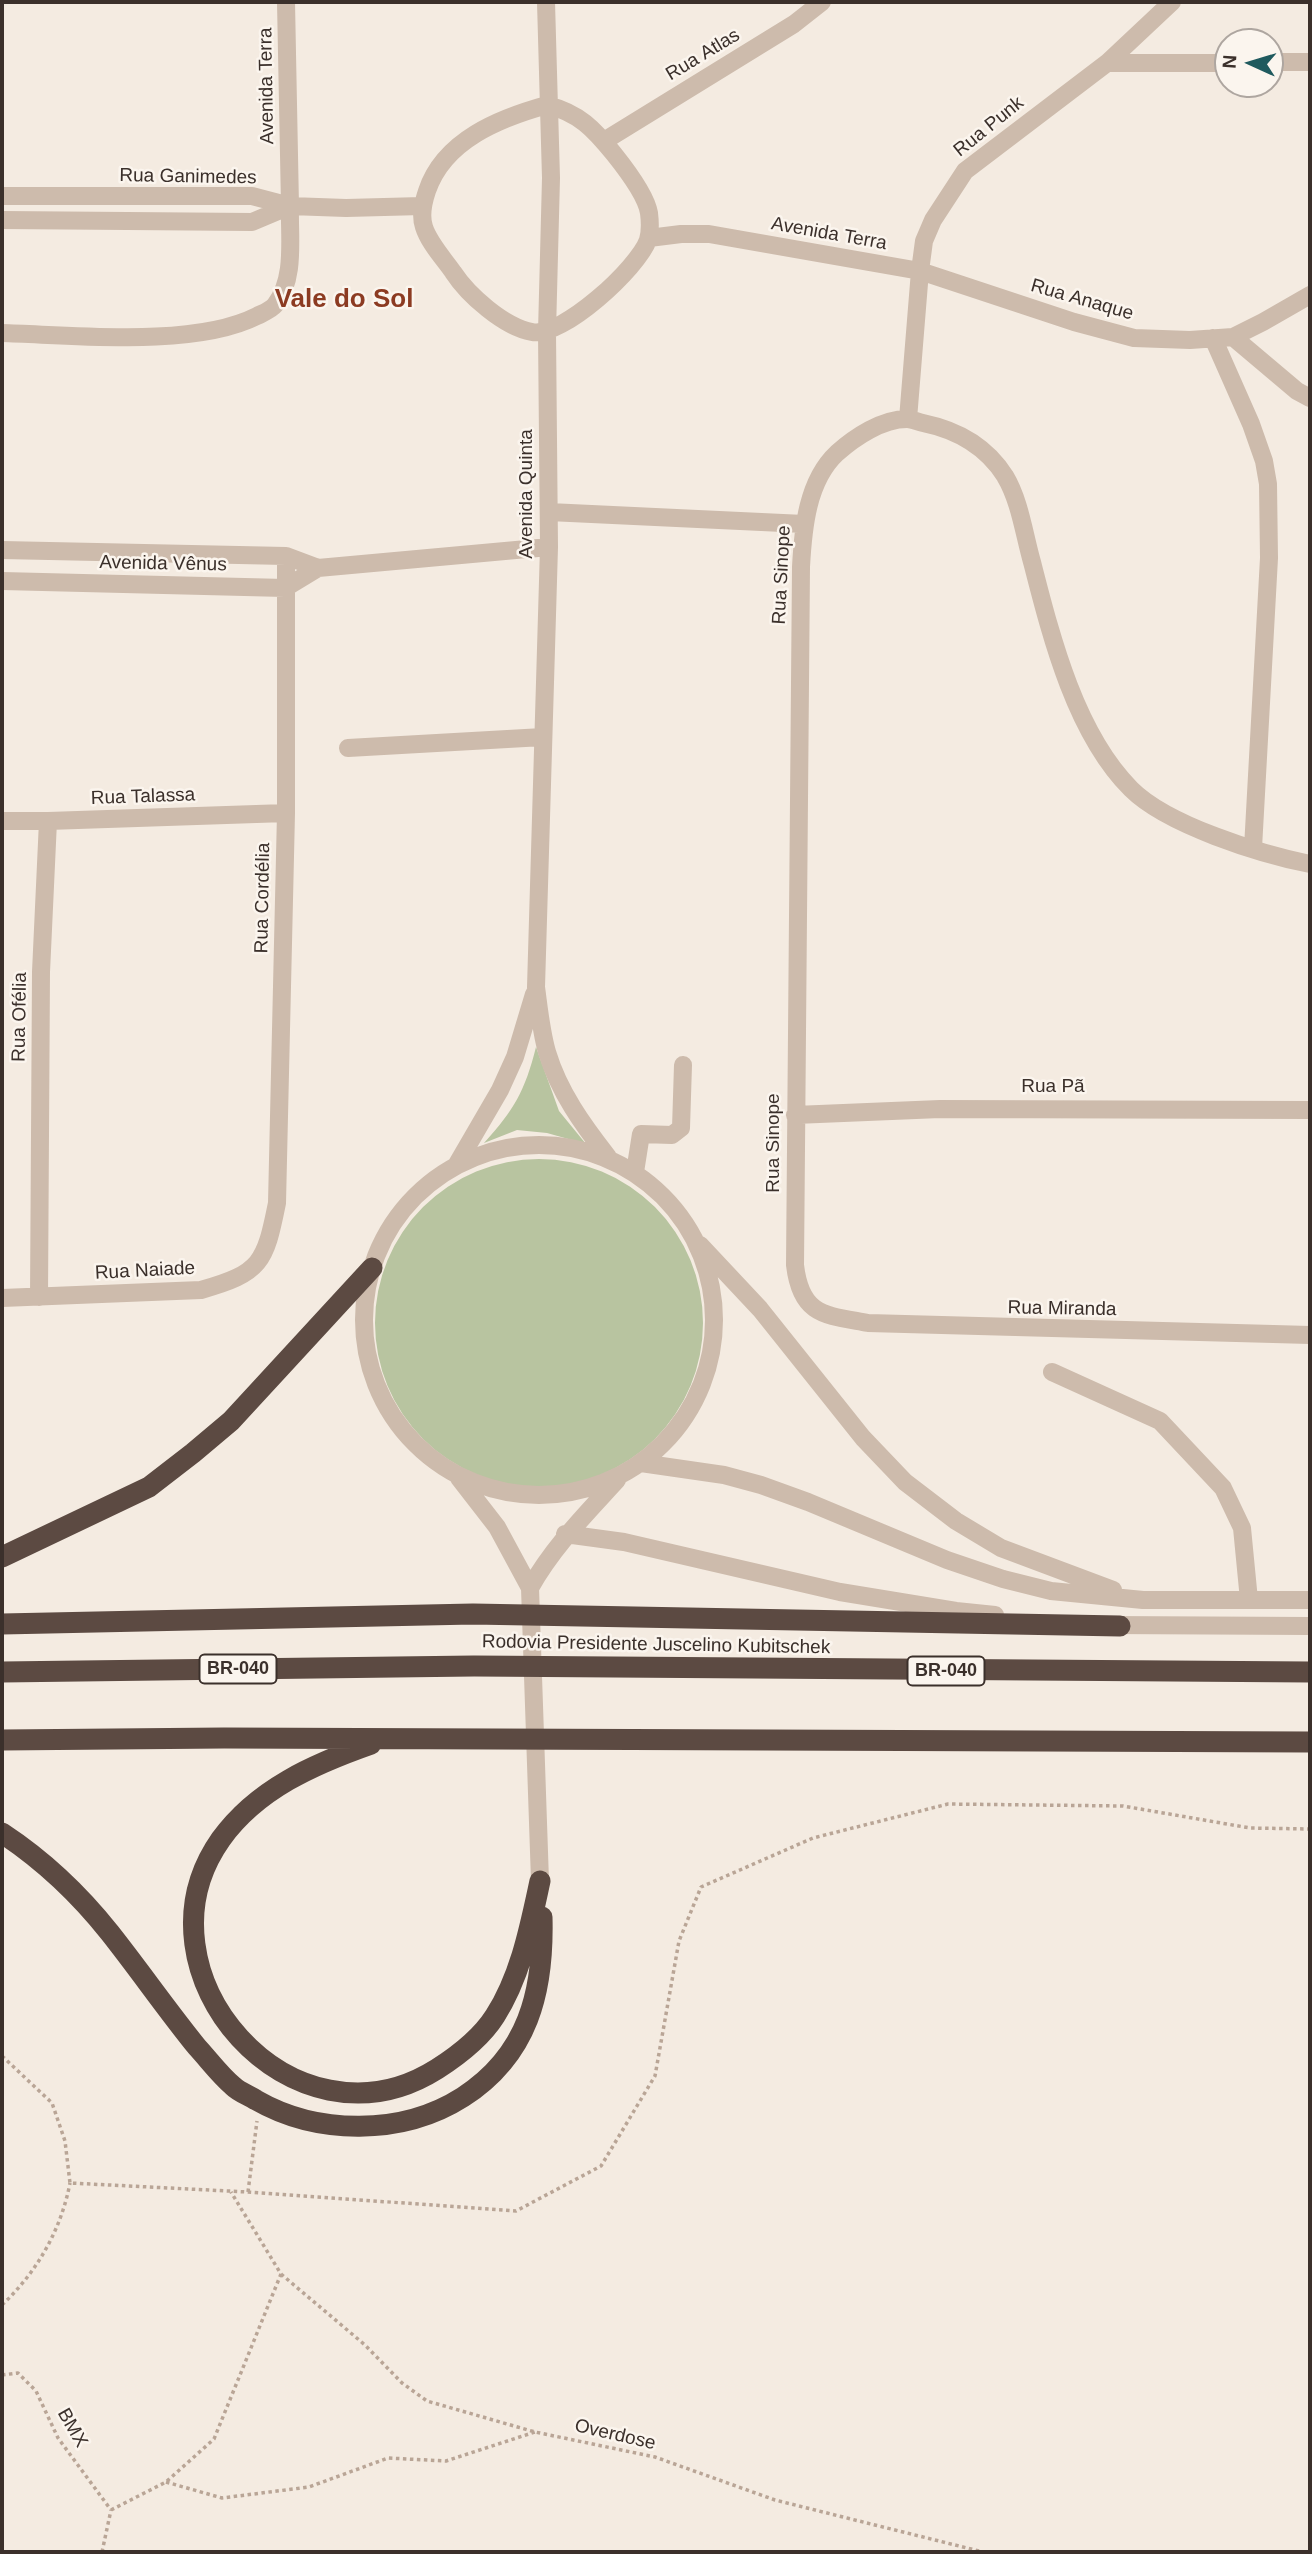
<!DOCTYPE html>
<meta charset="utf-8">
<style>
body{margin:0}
#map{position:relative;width:1312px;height:2554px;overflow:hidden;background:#f4ebe1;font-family:Arial,sans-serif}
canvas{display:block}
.frame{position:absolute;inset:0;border:4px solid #3b302b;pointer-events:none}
.north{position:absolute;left:1214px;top:28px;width:70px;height:70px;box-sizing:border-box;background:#fbf5ee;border:2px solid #aea6a0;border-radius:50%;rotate:274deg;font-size:19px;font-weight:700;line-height:28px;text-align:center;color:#3b302b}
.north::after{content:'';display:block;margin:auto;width:24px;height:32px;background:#1f5a5e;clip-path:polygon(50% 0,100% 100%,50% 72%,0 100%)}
</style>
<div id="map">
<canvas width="1312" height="2554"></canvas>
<div class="frame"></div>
<div class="north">N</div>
</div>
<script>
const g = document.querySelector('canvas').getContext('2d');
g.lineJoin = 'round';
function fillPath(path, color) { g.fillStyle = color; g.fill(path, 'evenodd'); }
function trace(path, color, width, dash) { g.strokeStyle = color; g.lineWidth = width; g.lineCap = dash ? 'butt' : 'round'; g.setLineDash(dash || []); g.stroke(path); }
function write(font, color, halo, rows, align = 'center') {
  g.font = font + ' Arial,sans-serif'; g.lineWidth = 5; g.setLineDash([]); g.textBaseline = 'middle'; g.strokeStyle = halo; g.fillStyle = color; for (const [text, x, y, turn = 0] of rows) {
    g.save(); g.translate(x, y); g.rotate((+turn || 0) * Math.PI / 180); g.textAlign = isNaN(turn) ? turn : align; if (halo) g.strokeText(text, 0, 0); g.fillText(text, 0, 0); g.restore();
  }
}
fillPath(new Path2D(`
 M536 1047 559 1111 586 1144 547 1133 517 1130 484 1143C514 1110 525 1091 536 1047Z
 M375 1323a164 164 0 1 1 328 0a164 164 0 1 1-328 0Z`), '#b8c4a0');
trace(new Path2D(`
 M2 2056 52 2103 65 2141 70 2183 248 2192 516 2211 601 2166 655 2076 679 1941 701 1887 813 1838 948 1804 1123 1806 1250 1828 1310 1829
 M248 2192 257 2121
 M281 2274 365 2345 402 2383 427 2401 535 2432 655 2457 775 2500 983 2552
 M2 2305C37 2272 61 2230 70 2183
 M2 2375 18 2373 36 2391 58 2438 111 2510
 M166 2482 222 2498 309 2487 388 2458 446 2461 535 2432
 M111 2510 166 2482 214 2439 281 2274 231 2192
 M102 2552 111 2510`), '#b9a596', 3.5, [3.5, 3.5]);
trace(new Path2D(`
 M286 2 290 206 346 208 422 206
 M546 2 551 178 547 332 549 547 536 987C539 1009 541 1031 547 1052 559 1092 583 1125 608 1157
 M1270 62H1310
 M1107 63H1228
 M547 105C579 113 594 129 614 154 626 169 646 195 649 213 650 221 650 233 648 240 638 268 562 338 532 332 504 327 468 295 453 272 444 259 429 243 424 227 420 215 423 203 427 191 444 140 500 118 547 105Z
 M604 141 794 24 822 2
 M2 196H252L290 206
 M2 220 252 222 290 206
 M649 238 681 234H709L920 271 1074 322 1134 338 1190 340 1233 337 1263 322 1310 295
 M2 333C73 335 194 348 257 316 263 313 271 310 275 305 296 278 289 238 290 206
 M1233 337 1297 391 1310 398
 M1213 338 1251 424 1264 461 1268 484 1269 558 1253 848
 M908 419 920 271 924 241 933 220 965 171 1107 63 1172 2
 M549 512 804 524
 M2 550 286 556 318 568
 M2 581 285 588 318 568 549 547
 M348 748 543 737
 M2 821H48L286 813
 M1310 864C1260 854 1167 825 1131 789 1075 733 1051 636 1032 562 1024 534 1020 501 1005 476 986 446 957 430 923 423 918 422 912 419 907 419 882 419 855 437 837 453 807 481 803 529 801 567L795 1265C801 1316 825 1315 868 1323L1310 1335
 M795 1115 940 1109 1310 1110
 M364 1320a175 175 0 1 1 350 0a175 175 0 1 1-350 0Z
 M457 1164 500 1090 515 1057 534 994
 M635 1172 641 1134 672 1135 681 1128 683 1065
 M700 1245 760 1309 863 1438 905 1482 956 1521 1001 1548 1113 1590
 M39 1297 41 972 48 821
 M2 1298 201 1290C261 1273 265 1263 277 1203L286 813V556
 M1052 1372 1160 1421 1223 1488 1242 1528 1249 1600
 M641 1463 724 1475 761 1485 808 1502 947 1560 1003 1579 1051 1591 1143 1600H1310
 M459 1478 497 1527 530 1588 540 1881
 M565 1534 624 1542 840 1592 956 1611 995 1615
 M530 1588C553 1547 585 1515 617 1480
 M1106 1625 1310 1626`), '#cdbbac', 18);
trace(new Path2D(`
 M2 1557 149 1487 193 1453 231 1421 372 1268
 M2 1624 473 1614 1120 1626
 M2 1672 474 1666 1310 1672
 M2 1740 224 1738 1310 1742
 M371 1744C314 1764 257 1789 221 1839 127 1972 293 2160 437 2069 459 2055 481 2038 495 2016 521 1975 530 1927 540 1881
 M2 1833C43 1860 79 1894 110 1933 140 1971 167 2010 197 2047 209 2060 220 2075 233 2086 239 2092 248 2095 256 2100 317 2135 402 2136 463 2097 528 2055 544 1992 542 1917`), '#5c4a42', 21);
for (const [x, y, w] of [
 [238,1669,77],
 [946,1671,77]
]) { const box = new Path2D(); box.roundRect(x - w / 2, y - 14.5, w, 29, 5); g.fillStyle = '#fbf5ee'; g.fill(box); trace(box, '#3b302b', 2); }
write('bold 18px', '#3b302b', null, [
 ["BR-040",238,1669],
 ["BR-040",946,1671]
]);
write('19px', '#3b302b', '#fbf5ee', [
 ["Rua Atlas",703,55,-31],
 ["Avenida Terra",267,86,-91],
 ["Rua Punk",989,127,-39],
 ["Rua Ganimedes",188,177,1],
 ["Avenida Terra",829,234,10],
 ["Rua Anaque",1082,300,16],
 ["Avenida Quinta",527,494,-90],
 ["Avenida Vênus",163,564,1],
 ["Rua Sinope",782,575,-87],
 ["Rua Talassa",143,797,-2],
 ["Rua Cordélia",263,898,-89],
 ["Rua Ofélia",20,1017,-89],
 ["Rua Pã",1053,1087],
 ["Rua Sinope",774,1143,-90],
 ["Rua Naiade",145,1271,-3],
 ["Rua Miranda",1062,1309,1],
 ["Rodovia Presidente Juscelino Kubitschek",656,1645,1],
 ["BMX",72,2428,60],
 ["Overdose",615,2435,13]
]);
write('bold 26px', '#8c3b22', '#fbf5ee', [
 ["Vale do Sol",344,300]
]);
</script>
